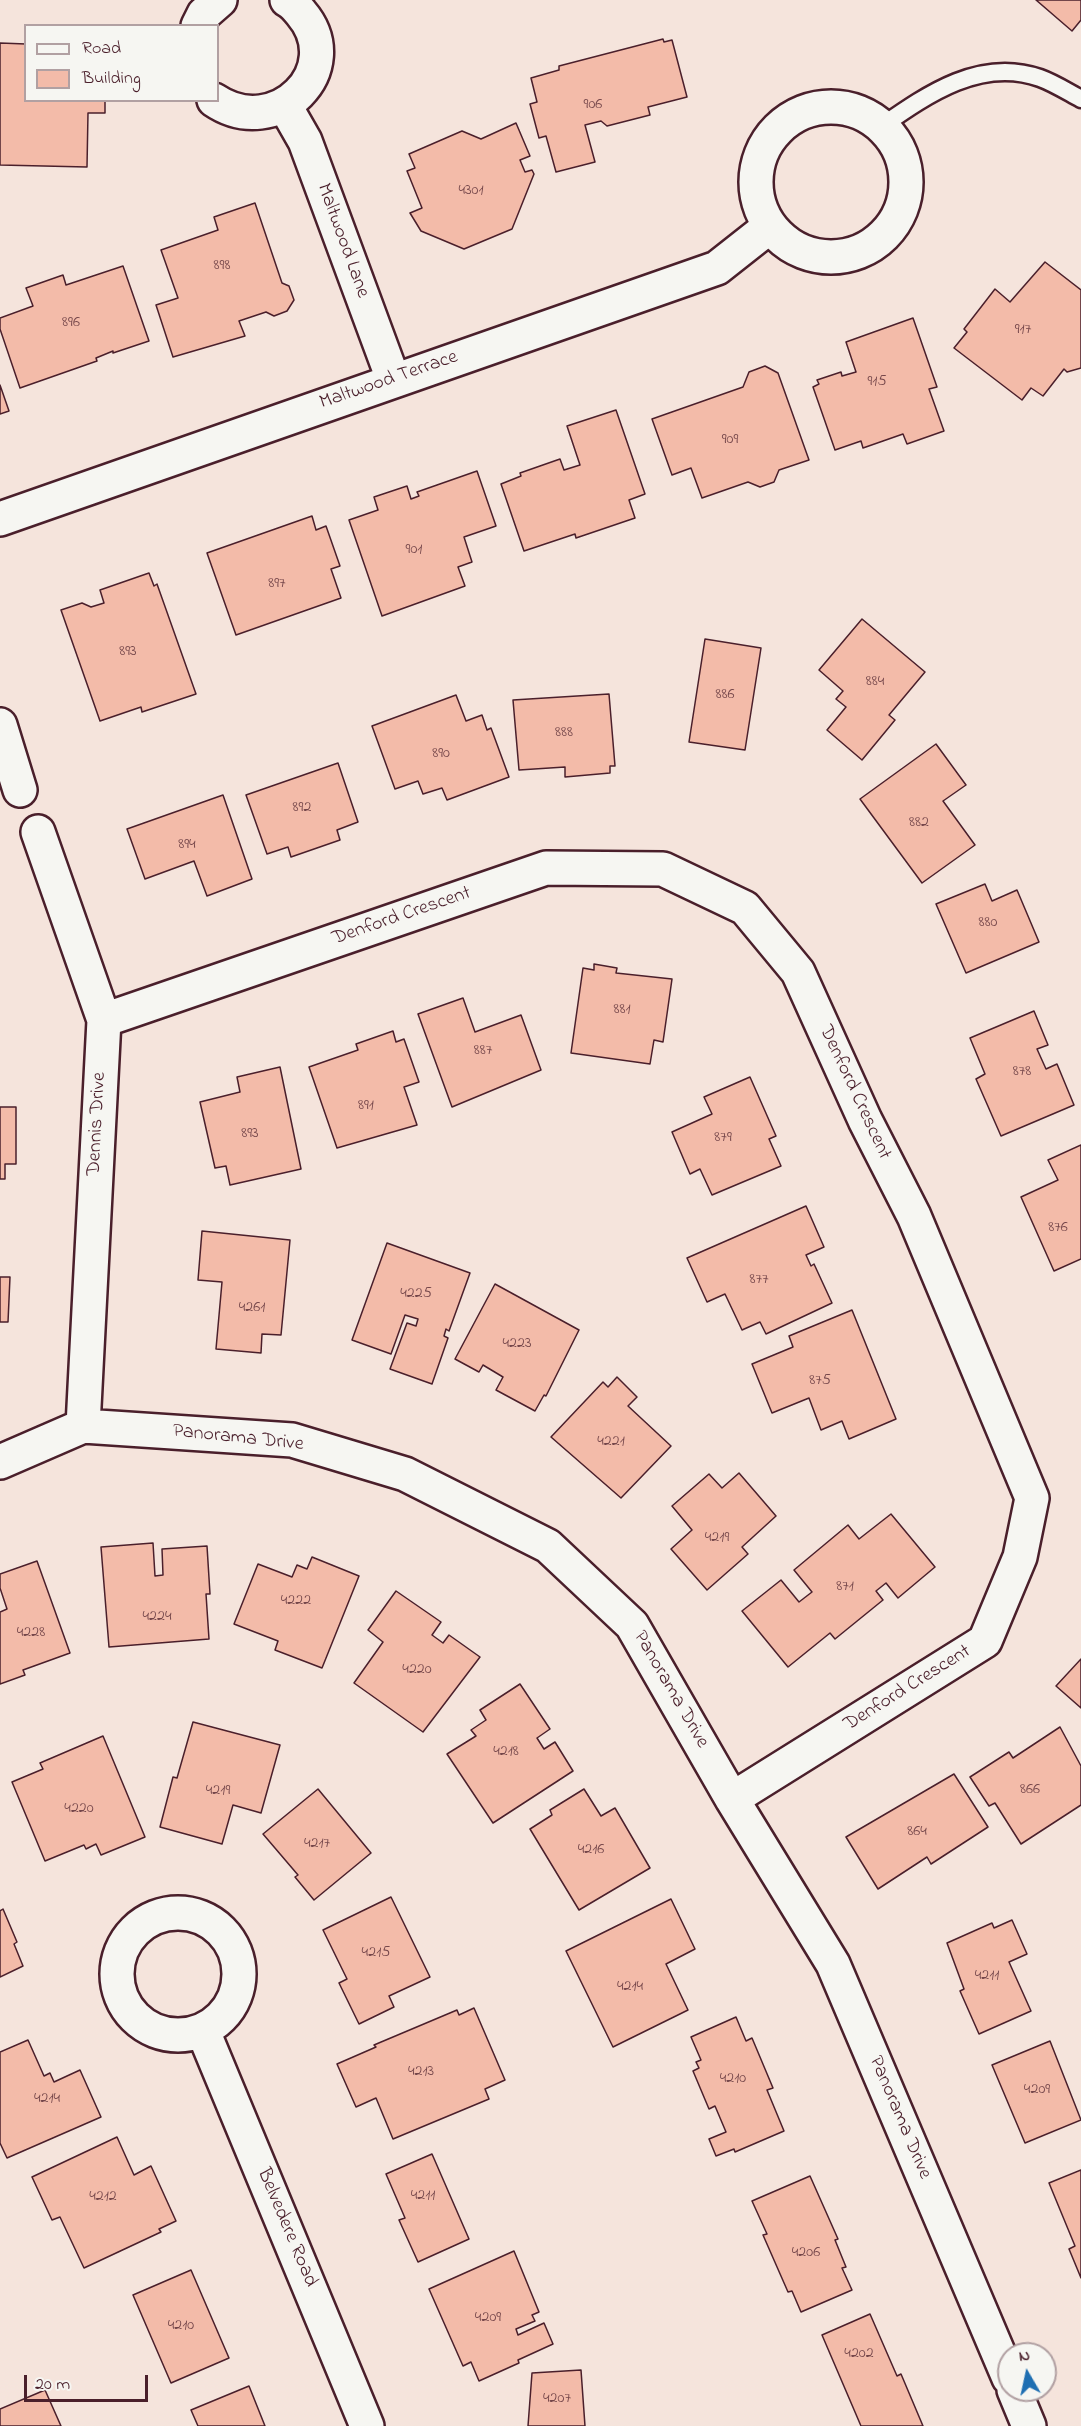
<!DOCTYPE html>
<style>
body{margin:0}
#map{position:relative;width:1081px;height:2426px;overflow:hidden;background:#f5e4dc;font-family:"Indie Flower",sans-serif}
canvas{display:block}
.legend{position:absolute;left:24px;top:24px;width:195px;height:78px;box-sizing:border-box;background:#f6f6f2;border:2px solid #b1a0a2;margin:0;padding:8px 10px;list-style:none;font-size:18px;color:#4a1f2b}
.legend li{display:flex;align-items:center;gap:12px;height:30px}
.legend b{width:30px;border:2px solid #b1a0a2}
.north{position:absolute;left:997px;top:2342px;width:60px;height:60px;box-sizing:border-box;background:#f6f6f2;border:2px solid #b1a0a2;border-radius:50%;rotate:351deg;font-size:16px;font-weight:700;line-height:24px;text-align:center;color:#4a1f2b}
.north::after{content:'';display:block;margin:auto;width:21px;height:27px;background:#1f6fb2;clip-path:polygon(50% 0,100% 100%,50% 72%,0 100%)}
.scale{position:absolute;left:24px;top:2375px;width:124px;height:27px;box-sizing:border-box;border:3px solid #4a1f2b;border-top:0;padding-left:8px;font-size:18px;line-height:21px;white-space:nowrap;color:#4a1f2b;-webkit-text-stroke:4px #f6f6f2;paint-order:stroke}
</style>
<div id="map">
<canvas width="1081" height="2426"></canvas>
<ul class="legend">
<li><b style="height:8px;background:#f6f6f2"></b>Road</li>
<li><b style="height:16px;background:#f3bba9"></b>Building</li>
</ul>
<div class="north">N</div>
<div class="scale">20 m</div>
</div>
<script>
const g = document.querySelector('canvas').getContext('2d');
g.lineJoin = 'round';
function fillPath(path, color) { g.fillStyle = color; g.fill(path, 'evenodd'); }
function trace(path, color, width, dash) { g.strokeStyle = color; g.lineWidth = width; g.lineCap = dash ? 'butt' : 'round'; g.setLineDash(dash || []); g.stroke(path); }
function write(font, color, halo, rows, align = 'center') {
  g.font = font + ' "Indie Flower",sans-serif'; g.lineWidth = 4.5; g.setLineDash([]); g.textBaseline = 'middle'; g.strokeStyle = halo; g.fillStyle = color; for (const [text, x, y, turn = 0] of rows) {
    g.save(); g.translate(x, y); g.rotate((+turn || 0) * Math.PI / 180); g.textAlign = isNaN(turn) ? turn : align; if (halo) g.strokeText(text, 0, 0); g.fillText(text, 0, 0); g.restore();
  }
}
const building = new Path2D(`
 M1036 0H1081V20L1072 31Z
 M663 39 664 42 672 40 687 97 648 107 650 115 607 126 601 121 585 125 595 162 556 172 546 136 539 138 530 104 537 102 531 78 559 70V66Z
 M0 43 26 44V100H105V113H88L87 167 0 165Z
 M516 123 530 156 520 160 525 172 532 170 534 174 512 229 464 249 421 231 410 213 422 208 407 171 415 168 409 154 462 131 481 139Z
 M255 203 282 283 289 286 294 300 287 311 274 316 266 312 239 321 245 336 173 357 156 305 178 298 161 250 218 230 214 217Z
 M1045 262 1081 290V368L1067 372 1064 369 1043 396 1031 388 1022 400 954 348 967 332 964 329 995 289 1010 302Z
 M123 266 149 341 113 353V351L96 358 97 361 20 388 0 329V318L33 306 26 288 63 275 66 285Z
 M913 318 937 387 929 389 944 431 907 444 903 434 863 448 861 441 835 450 813 387 819 384 817 380 841 372 842 376 856 372 846 342Z
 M765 366 778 373 809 460 779 470 774 482 760 487 748 482 702 498 691 468 672 475 652 419 743 387 749 372Z
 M0 385 9 411 0 414Z
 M616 410 645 494 629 500 635 518 576 538 575 534 524 551 501 484 521 476 520 473 560 459 564 470 580 465 567 426Z
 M477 471 496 526 464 537 472 562 458 567 465 586 382 616 349 520 378 510 374 497 407 486 411 499 419 496 417 492Z
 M312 516 316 530 326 526 340 566 331 569 341 598 236 635 207 553Z
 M149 573 154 586 157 584 196 694 142 712 141 707 100 721 61 610 82 603 91 607 104 603 100 590Z
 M862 619 925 672 889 715 895 720 862 760 827 730 846 707 836 699 843 691 819 670Z
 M705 639 761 648 745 750 689 742Z
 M609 694 615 766H610V773L565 777V767L519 770 513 700Z
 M456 695 466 721 482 715 487 730 491 728 509 777 447 800 442 788 423 794 418 781 395 789 372 726Z
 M936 744 966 785 943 801 975 845 922 883 860 799Z
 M338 763 358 822 337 830 340 840 291 857 288 847 267 854 246 795Z
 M223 795 252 879 207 896 194 861 145 879 127 829Z
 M985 884 992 901 1017 890 1039 942 966 973 936 904Z
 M594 964 617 968 616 973 672 979 663 1042 654 1040 650 1064 571 1053 583 968 594 970Z
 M463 998 475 1032 521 1015 541 1070 452 1107 418 1014Z
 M1034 1011 1048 1045 1037 1049 1046 1069 1057 1064 1074 1105 1001 1136 976 1079 985 1074 970 1038Z
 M393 1031 396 1042 404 1039 419 1082 404 1087 417 1125 337 1148 309 1067 358 1050 356 1044Z
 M280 1067 301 1169 230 1185 226 1166 215 1168 200 1102 240 1092 237 1077Z
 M750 1077 776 1136 769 1139 781 1166 712 1195 700 1169 690 1174 672 1132 712 1114 704 1097Z
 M0 1107H16V1164H5V1179H0Z
 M1081 1145V1259L1054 1271 1021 1197 1058 1180 1048 1160Z
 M806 1206 824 1247 806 1255 811 1266 814 1264 832 1303 766 1334 760 1322 742 1330 725 1294 707 1302 687 1258Z
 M202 1231 290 1240 281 1335 262 1334 261 1353 216 1349 222 1282 198 1280Z
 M387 1243 470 1273 449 1331 446 1329 444 1336 448 1338 432 1384 390 1369 407 1323 416 1326 418 1319 405 1315 391 1354 352 1340Z
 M0 1277H10L8 1322H0Z
 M495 1284 579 1330 546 1396 544 1395 535 1411 496 1390 503 1377 483 1365 479 1372 455 1359Z
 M852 1310 896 1419 849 1439 842 1421 821 1430 809 1398 772 1413 752 1364 793 1347 789 1336Z
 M617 1377 637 1397 628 1406 671 1446 621 1498 551 1437 603 1382 608 1387Z
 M739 1473 776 1516 742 1547 748 1554 707 1590 671 1549 692 1530 672 1506 709 1474 722 1488Z
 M891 1514 935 1567 898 1598 886 1583 876 1591 883 1600 835 1639 830 1633 788 1667 742 1611 781 1580 799 1602 812 1592 794 1570 848 1525 859 1539Z
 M153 1543 155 1576 163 1575 162 1549 207 1546 210 1594H206L209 1639 109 1647 101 1547Z
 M312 1557 359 1576 322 1668 275 1650 278 1641 234 1624 258 1564 292 1577 297 1565 307 1569Z
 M37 1561 70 1653 23 1670 25 1675 0 1684V1612L7 1609 0 1588V1574Z
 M396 1591 441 1622 432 1635 443 1643 449 1635 480 1657 423 1732 354 1683 383 1642 368 1630Z
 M1081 1659V1708L1056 1686Z
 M520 1684 550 1729 537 1738 544 1749 555 1742 573 1771 493 1823 447 1754 476 1736 471 1730 486 1720 480 1710Z
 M193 1722 280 1745 261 1813 233 1805 222 1844 160 1827 173 1777 177 1778Z
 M1060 1727 1081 1766V1805L1021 1844 995 1803 989 1806 970 1777 1009 1752 1013 1758Z
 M103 1736 145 1837 101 1855 96 1844 86 1849 84 1845 45 1861 12 1782 43 1769 40 1763Z
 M954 1774 988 1827 931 1864 927 1857 878 1889 846 1837Z
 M318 1789 371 1853 314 1900 295 1877 298 1875 263 1834Z
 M584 1789 601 1816 615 1808 650 1868 579 1910 530 1829 552 1815 550 1810Z
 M391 1897 430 1977 389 1996 394 2007 359 2024 339 1983 347 1979 323 1930Z
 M671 1899 695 1949 666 1964 688 2010 613 2047 566 1951Z
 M3 1909 17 1942 14 1944 23 1966 0 1977V1911Z
 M1012 1920 1027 1954 1009 1962 1031 2011 979 2034 960 1991 964 1989 947 1943 992 1923 994 1928Z
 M474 2008 505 2080 485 2089 489 2099 393 2139 376 2098 356 2107 337 2064 376 2047 374 2045 457 2010 459 2015Z
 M736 2017 746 2041 752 2038 773 2088 767 2090 784 2131 735 2152 734 2149 716 2156 709 2139 726 2132 715 2106 709 2109 693 2071 699 2068 696 2062 701 2060 691 2037Z
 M28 2040 44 2076 50 2073 54 2082 80 2070 101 2117 7 2158 0 2143V2052Z
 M1050 2041 1081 2120 1025 2143 992 2065Z
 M117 2137 134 2175 151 2166 176 2221 159 2229 161 2232 84 2268 60 2217 52 2220 32 2177Z
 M432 2154 469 2239 418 2262 399 2220 405 2218 386 2174Z
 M1081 2170V2278L1069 2249 1075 2246 1049 2183Z
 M810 2176 838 2239 835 2240 846 2267 842 2268 852 2290 801 2312 792 2291 788 2292 763 2235 767 2234 752 2201Z
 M514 2251 539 2312 532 2315 535 2321 516 2329 518 2335 544 2323 553 2344 518 2360 519 2363 479 2381 471 2362 463 2366 429 2289Z
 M191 2270 229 2358 171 2383 133 2295Z
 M870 2314 897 2376 901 2374 923 2426H861L822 2335Z
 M581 2370 585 2426H528L532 2373Z
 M249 2386 265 2426H198L191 2410Z
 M45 2390 61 2426H0V2409Z`);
fillPath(building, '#f3bba9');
trace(building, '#4a1f2b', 1.5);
const service = new Path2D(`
 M882 126C928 94 981 57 1040 78 1054 83 1068 92 1081 99`);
const minor = new Path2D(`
 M198 26 204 14 220 0
 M214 100C276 142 349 69 301 13 297 8 293 3 287 0
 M285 106 305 141 393 379
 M756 182a75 75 0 1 1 150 0a75 75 0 1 1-150 0Z
 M0 519 717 268 769 227
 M0 725 20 790
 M38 832 104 1020 83 1426
 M104 1020 546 868 663 869 745 908 798 972 865 1120 914 1216 1032 1498 1020 1557 985 1641 732 1799
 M0 1462 83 1426 292 1440 405 1474 548 1546 632 1625 732 1799 833 1964 1009 2378
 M117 1974a61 61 0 1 1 122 0a61 61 0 1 1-122 0Z
 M203 2031 367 2426
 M1014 2390 1029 2426`);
trace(service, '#4a1f2b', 21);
trace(minor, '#4a1f2b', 38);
trace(service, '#f6f6f2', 16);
trace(minor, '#f6f6f2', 33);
write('16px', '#74464a', null, [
 ["906",593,105],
 ["4301",471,191],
 ["898",222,266],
 ["896",71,323],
 ["917",1023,330],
 ["915",877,382],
 ["909",730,440],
 ["901",414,550],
 ["897",277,584],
 ["893",128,652],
 ["884",875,682],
 ["886",725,695],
 ["888",564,733],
 ["890",441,754],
 ["892",302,808],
 ["882",919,823],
 ["894",187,845],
 ["880",988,923],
 ["881",622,1010],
 ["887",483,1051],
 ["878",1022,1072],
 ["891",366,1106],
 ["893",250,1134],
 ["879",723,1138],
 ["876",1058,1228],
 ["877",759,1280],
 ["4225",416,1294],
 ["4261",252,1308],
 ["4223",517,1344],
 ["875",820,1381],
 ["4221",611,1442],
 ["4219",717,1538],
 ["871",845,1587],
 ["4222",296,1601],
 ["4224",157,1617],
 ["4228",31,1633],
 ["4220",417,1670],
 ["4218",506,1752],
 ["866",1030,1790],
 ["4219",218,1791],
 ["4220",79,1809],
 ["864",917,1832],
 ["4217",317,1844],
 ["4216",591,1850],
 ["4215",376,1953],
 ["4211",987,1976],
 ["4214",630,1987],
 ["4213",421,2072],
 ["4210",733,2079],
 ["4209",1037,2090],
 ["4214",47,2099],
 ["4211",423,2196],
 ["4212",103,2197],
 ["4206",806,2253],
 ["4209",488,2318],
 ["4210",181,2326],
 ["4202",859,2354],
 ["4207",557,2399]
]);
write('20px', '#4a1f2b', '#f6f6f2', [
 ["Maltwood Lane",342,241,70],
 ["Maltwood Terrace",389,381,-19],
 ["Denford Crescent",402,917,-19],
 ["Denford Crescent",854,1093,65],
 ["Dennis Drive",98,1124,-87],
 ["Panorama Drive",238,1439,6],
 ["Denford Crescent",908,1689,-32],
 ["Panorama Drive",670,1690,60],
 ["Panorama Drive",899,2118,67],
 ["Belvedere Road",286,2228,67]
]);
</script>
